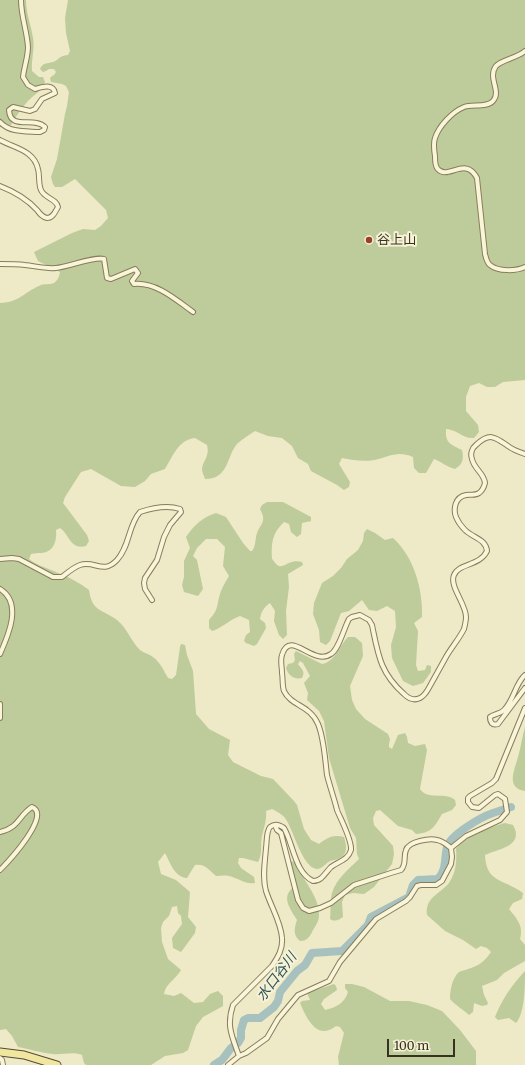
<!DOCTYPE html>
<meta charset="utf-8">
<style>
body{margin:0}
#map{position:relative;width:525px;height:1065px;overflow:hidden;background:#eee9c6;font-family:Merriweather,serif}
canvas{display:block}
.scale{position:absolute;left:387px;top:1039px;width:68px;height:18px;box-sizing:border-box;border:2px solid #39311f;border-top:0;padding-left:5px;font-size:12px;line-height:14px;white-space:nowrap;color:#39311f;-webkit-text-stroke:3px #f5f2d6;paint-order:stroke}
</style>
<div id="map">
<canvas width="525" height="1065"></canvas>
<div class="scale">100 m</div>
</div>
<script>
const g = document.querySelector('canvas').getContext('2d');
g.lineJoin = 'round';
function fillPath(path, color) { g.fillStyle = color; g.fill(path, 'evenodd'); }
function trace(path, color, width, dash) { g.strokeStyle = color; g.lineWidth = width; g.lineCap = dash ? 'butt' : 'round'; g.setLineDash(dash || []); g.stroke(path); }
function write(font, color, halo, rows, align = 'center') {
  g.font = font + ' Merriweather,"Noto Sans JP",serif'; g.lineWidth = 4; g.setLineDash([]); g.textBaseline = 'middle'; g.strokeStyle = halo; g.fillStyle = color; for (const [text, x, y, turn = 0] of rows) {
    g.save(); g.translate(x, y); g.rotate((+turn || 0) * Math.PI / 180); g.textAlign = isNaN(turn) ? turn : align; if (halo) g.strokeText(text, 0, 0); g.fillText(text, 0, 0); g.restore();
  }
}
fillPath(new Path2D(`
 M0 0H26C26 13 31 25 33 38 35 49 31 60 32 71L39 77H43L45 82C41 92 36 93 28 101 21 109 16 116 11 125L0 127Z
 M68 0H525V380L503 382 495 387H487L479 383 470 386 466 397V411L478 425 479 432 474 438C463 439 456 429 446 429 445 443 450 444 462 450 464 459 463 464 455 469 447 467 442 462 434 459L426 473H419L414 468 413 457C397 450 389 457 374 460 364 462 352 460 342 458L339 464 350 482 349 487 344 490 337 485 311 471 308 464 298 458 292 446 282 438 268 436 255 431C249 435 242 439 237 444 226 457 229 479 205 479 204 476 202 472 202 469 203 460 210 457 207 445L195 438C178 440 173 456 165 469L151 474 145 481 135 487 121 486 91 469 81 472 65 497 63 503 87 535 89 541 86 546C70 550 70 535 60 528L56 530C57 541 54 552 41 553 37 553 35 553 31 554L29 559C38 566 48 568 58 573 69 577 80 583 89 590 92 612 102 609 117 620 127 628 131 641 140 650 144 653 149 654 153 657 160 662 164 671 168 678L172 679 176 675 180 647 181 644 185 645 187 655 193 671 196 714 209 729 230 740 228 755 233 762 261 776 273 779 294 801 297 805 304 829 311 840 319 844C327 838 333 834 344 837 346 843 348 852 342 857 339 859 334 860 330 861 326 863 322 869 317 869 302 868 293 828 285 818 282 814 276 811 272 809L266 811C267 820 264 827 262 836 260 845 263 853 258 862L243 858H239L238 863 241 868 254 877 255 883C246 885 238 878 229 876 225 875 220 876 216 876 209 870 205 863 195 865L187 878C174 877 170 862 165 853L158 862 161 874 176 880 190 892 188 917 196 927 195 933 181 952 173 948 172 938 182 924 181 916 178 913 177 906 172 907 169 916 163 922 161 928 162 942 168 959 181 970C176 979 165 984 164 994L174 996 181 993 194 1003 203 1002 210 994 218 991 223 996V1006L203 1017 196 1026 188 1050 183 1053 165 1056 151 1065H86L84 1063 82 1055C74 1051 62 1055 53 1054 41 1053 29 1049 18 1047L12 1036 6 1029 0 1030V303C20 302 23 293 39 286 44 283 50 285 54 283 58 280 59 277 60 272L38 261 34 252 72 233 83 229 95 230 101 226 108 218 106 210 75 179 62 187H55L53 184 51 177 57 159 65 114 67 106 69 92 66 86 62 84 51 82 50 78 52 76 54 75 56 72 54 69H49L46 71 43 72 40 69C43 62 47 64 53 62 59 60 58 56 68 55L70 51 66 33 65 18Z
 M267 502H283L311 517V521L302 523 301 534 297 537 291 532 289 524 284 522C272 533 271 544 272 559 274 561 276 565 279 566 283 567 286 564 289 563 293 561 298 561 302 562L303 565 288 574 289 587 286 611 287 635 283 639 279 635 274 621 275 611 270 603C264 607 261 612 260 619L265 623 266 628 257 644 254 646 246 643 244 641 246 635 250 632 249 620 240 616C229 620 222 628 212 631L209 628V620C220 608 216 605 221 591 223 586 226 581 229 576L223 566 225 547 217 539H206L197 548 193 556 197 560 203 589 198 596 184 592 182 585 184 577V561L190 548 186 537C194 525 203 517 216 513L226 517 243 543 250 551H252C256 546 255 539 257 533 258 529 262 525 263 521 264 517 262 513 260 509L262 505Z
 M367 529 375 533 385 540 393 538C414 557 423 589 422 617L414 623 418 631 416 665 418 671 425 670 427 665 431 666V672L423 683 413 686 403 681 392 658 391 645 396 627 395 611 387 606 377 611 369 610 362 600 349 611 341 613 330 641 326 645 320 642 319 630 313 614 314 603 322 583 333 576 341 568 347 559 358 550 363 541 364 533Z
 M348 637H355L362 643 363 656 350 686 352 700 356 709 365 719 388 734 390 739 389 744V747L392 749 398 735 405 733 407 737 408 743 415 746 425 744 427 750 420 789C428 801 445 791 455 800L456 805 452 810 442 814C435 826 432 833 416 834L412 830 398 826 380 810 376 811 373 818 374 825 393 846 394 854 392 864 374 887 364 894 353 893 345 895 342 902 343 917C339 920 335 922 330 919 331 911 330 901 332 893 336 879 349 869 359 859L357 854 356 838 350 828 329 758 324 721 319 711 307 700 308 693 304 683 310 676 303 663 300 661 298 664C301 669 306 671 302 678 294 680 288 675 286 668L288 664 293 663 295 660 294 654 296 651 322 664C335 662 339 646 348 637Z
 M525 727V791C505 788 515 769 518 757 521 747 522 737 525 727Z
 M505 823 513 825C525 846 498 849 485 855 486 883 504 879 523 893L522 899 513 903 509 909C517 919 524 926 520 939L525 945V961L504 973 497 980 482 986 484 995 488 1003 487 1005 482 1006 474 1003 473 1012 469 1015C463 1009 456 1006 450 999 450 991 452 978 459 972 461 971 466 970 468 969 479 966 485 961 491 952L487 948 481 946 476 949 463 940 445 931 427 915C425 897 439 895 449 883 456 873 457 860 456 849 465 836 490 827 505 823Z
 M291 861 294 862C301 877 320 897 319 915 319 921 316 925 313 930 310 936 308 941 300 941 293 935 294 929 297 920 289 907 280 896 296 885 295 877 290 869 291 861Z
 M525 971C525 986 525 1013 516 1023L509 1018 498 1020 495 1017C502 999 512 985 525 971Z
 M334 984 336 986 337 990 324 999 321 1004 325 1010C335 1008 345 1003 348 992L345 988V984H352L364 987 390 1001H409L427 1005 442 1011 460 1030 476 1051V1065H339L338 1057 344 1033 340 1027 336 1026C317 1041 307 1019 300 1003L302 1001 310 1000 307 993Z`), '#bdcc9a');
trace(new Path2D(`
 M214 1065 222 1060 231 1048 238 1043 241 1038V1030L244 1020 248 1018H260L274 1007 278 1001 280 992 297 971 305 965 312 953 342 951 368 925 371 917 409 897 413 885 418 880 438 879C447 869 444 859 447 847 450 835 481 817 493 813 499 811 505 809 511 807`), '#a7c1bf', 8);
const street = new Path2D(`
 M525 51C517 58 501 60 496 66 487 78 502 91 493 101 487 108 472 104 464 107 452 112 439 126 435 138 433 144 434 150 435 156 435 160 435 165 437 168 447 182 465 155 477 178L485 254C486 258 487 263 490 265 498 272 517 271 525 267
 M0 122C10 133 26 131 40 132L44 130 45 127C34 116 10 131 9 110L13 107 30 111 35 109 42 99 55 93C53 83 42 87 35 89L28 85 23 77C24 67 28 57 28 47 27 31 21 16 21 0
 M0 140C14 148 34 150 38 169 40 176 38 183 41 190 44 198 57 199 58 207 55 212 53 218 47 218 42 217 40 214 37 210 28 200 13 191 0 186
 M0 264C8 264 17 264 25 265 35 266 45 269 56 268 68 267 95 256 104 259L107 278 111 279 135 269 138 273 132 281 134 284C156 282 175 299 193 312
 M0 559 12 558 19 559 53 577H62C67 573 74 567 80 565 95 560 103 575 117 560 130 546 128 525 140 512 152 508 168 505 180 509L181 512 170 525 164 537 157 560 145 578 144 583 145 589 152 600
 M0 589C23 603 8 636 0 654
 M525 675C515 684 514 700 504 710 500 714 494 714 490 717 490 722 492 726 498 724L525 688
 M0 704V718
 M0 832C20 827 18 816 32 807 52 815 8 862 0 870
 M451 848 466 836 500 820 507 812 505 799 498 794 495 795 479 808 472 807 468 802V798L470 796 492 783 496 779 525 708
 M239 1056C232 1036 226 1026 233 1005L272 966C278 957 283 949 282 938 281 922 271 907 266 891 262 877 265 862 266 848 267 842 266 832 270 827 275 823 280 825 284 828 293 843 295 873 313 881 322 881 325 873 331 867 339 861 348 860 351 850 352 840 341 820 337 810 334 798 330 787 327 775 325 759 324 738 318 724 310 705 291 706 284 691 282 685 283 678 282 673 282 667 280 660 282 655 290 628 313 667 331 654 339 649 344 628 349 619L352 617 360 615 369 620 372 625C378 654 380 673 404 694 409 699 414 701 420 698 426 695 428 689 431 684 436 675 441 666 446 657 451 648 459 639 464 629 465 625 466 621 466 617 466 604 449 586 454 575 459 563 480 566 487 551 486 539 473 538 465 530 462 527 458 522 456 517 453 509 455 497 466 495 470 494 475 496 479 493 482 491 484 487 485 483 484 473 474 469 472 459 470 454 472 448 476 445 490 432 495 437 508 446 513 450 519 452 525 454
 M0 1058 2 1060 3 1065
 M228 1065 239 1056 246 1053 267 1038 278 1019 298 995 329 981 340 962 376 919 406 901 410 897 417 886 421 885H436L442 881 451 864 452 857 451 848C447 845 443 841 437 840 430 838 409 841 406 850 403 857 407 864 401 870L391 873 354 885 331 903 320 908 309 911 303 908 298 900 281 833 277 830 275 825`);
const primary = new Path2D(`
 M0 1052 24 1055 57 1065`);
trace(street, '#897c5c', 6);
trace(primary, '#574930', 9);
trace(street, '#f8f5d9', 4);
trace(primary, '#f0e69f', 7);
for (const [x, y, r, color] of [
 [369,240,4,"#97402d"]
]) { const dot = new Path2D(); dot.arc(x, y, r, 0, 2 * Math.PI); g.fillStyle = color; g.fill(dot); trace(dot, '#f5f2d6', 1.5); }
write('13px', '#39311f', '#f5f2d6', [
 ["谷上山",377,240]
], 'left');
write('italic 14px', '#2f5459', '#f5f2d6', [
 ["水口谷川",277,977,-53]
]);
</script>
